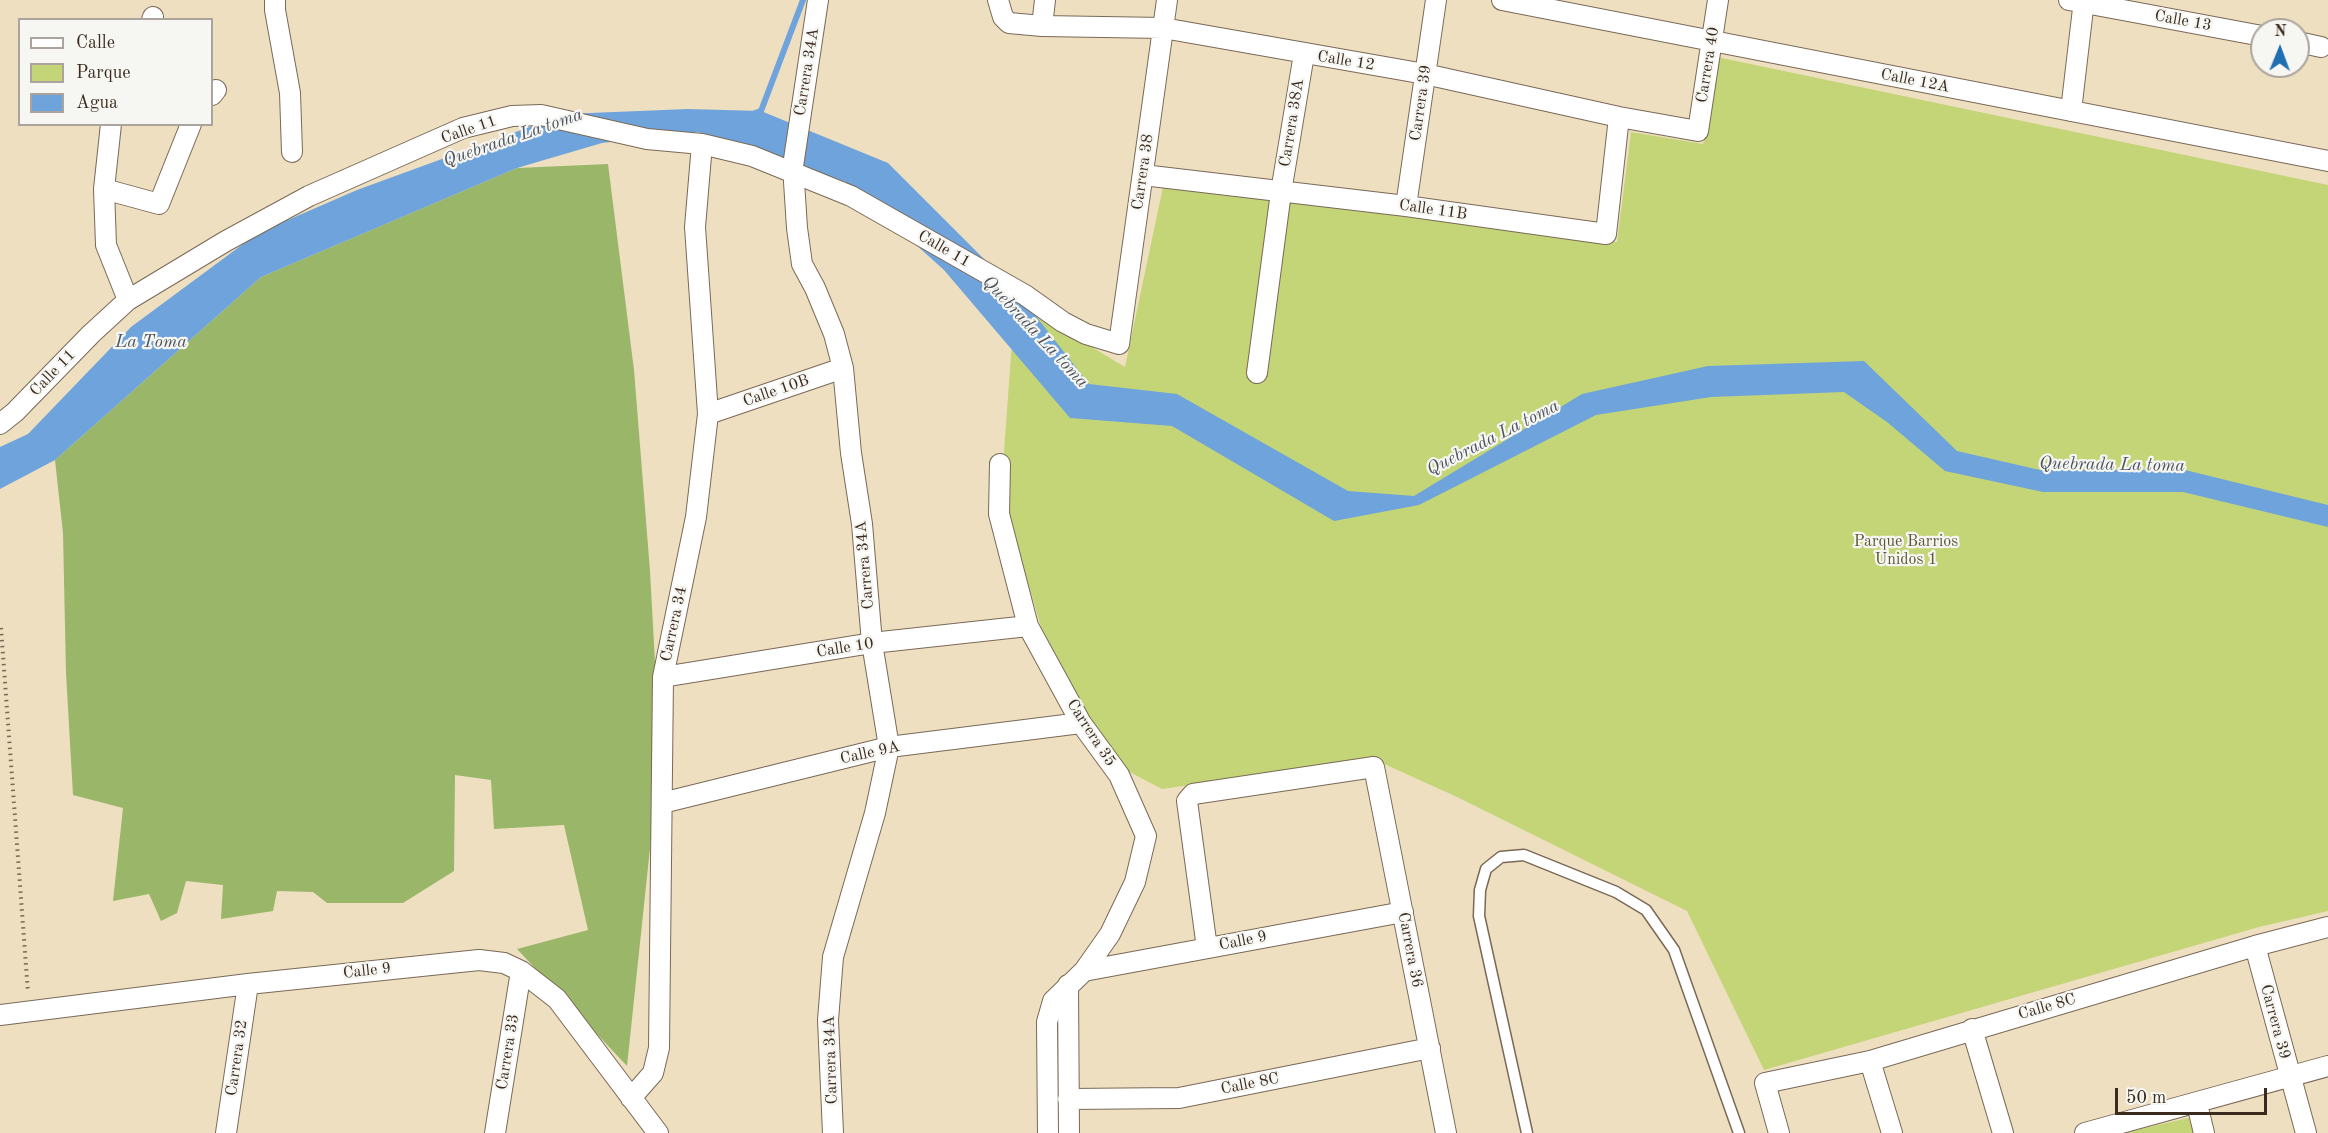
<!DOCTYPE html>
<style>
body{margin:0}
#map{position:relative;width:2328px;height:1133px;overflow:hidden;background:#eedfc0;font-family:"Old Standard TT",serif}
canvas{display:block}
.legend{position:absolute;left:18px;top:18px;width:195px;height:108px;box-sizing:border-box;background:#f6f6f2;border:2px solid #aba49d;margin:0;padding:8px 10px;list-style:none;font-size:18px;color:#3b2a1e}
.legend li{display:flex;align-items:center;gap:12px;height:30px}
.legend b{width:30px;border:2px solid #aba49d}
.north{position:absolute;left:2250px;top:18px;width:60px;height:60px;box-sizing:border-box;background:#f6f6f2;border:2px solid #aba49d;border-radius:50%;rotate:1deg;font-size:16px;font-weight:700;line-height:24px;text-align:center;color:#3b2a1e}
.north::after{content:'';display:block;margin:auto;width:21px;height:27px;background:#1f6fb2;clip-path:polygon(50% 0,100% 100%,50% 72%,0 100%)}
.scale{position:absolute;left:2115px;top:1088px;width:152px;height:27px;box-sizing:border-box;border:3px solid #3b2a1e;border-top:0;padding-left:8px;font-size:18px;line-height:21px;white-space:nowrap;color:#3b2a1e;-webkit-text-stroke:4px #f6f6f2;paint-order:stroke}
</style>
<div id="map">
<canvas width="2328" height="1133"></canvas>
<ul class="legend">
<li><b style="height:8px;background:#fff"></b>Calle</li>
<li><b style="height:16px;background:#c3d577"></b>Parque</li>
<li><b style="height:16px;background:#6fa3db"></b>Agua</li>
</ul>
<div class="north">N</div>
<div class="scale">50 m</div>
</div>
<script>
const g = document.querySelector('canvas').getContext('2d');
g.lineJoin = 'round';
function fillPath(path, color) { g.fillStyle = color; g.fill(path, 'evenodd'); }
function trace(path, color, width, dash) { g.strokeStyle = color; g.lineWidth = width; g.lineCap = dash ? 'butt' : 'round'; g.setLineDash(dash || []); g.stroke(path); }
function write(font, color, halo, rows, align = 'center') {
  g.font = font + ' "Old Standard TT",serif'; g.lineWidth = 4.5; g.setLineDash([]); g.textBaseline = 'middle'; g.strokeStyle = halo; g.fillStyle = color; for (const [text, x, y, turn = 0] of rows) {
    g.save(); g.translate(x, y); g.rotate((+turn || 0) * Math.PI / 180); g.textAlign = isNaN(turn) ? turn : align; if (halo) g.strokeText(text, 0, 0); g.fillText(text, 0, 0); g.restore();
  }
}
fillPath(new Path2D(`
 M1717 57 2328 185V911L2259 927 1764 1070 1687 911 1455 796 1373 759 1162 789 1122 768 1097 731 1041 627 1001 492 1015 301 1125 367 1163 187 1617 242 1631 132 1703 144Z
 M2197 1116 2201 1133H2123Z`), '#c3d577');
fillPath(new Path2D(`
 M608 164 634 370 650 571 656 681 655 801 627 1066 517 949 588 930 564 825 494 829 491 780 455 775 454 871 403 903H327L313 892 277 891 273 911 221 919 223 885 186 881 177 913 161 921 149 894 113 901 123 808 73 795 66 673 63 533 55 460 261 277 517 168Z`), '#9ab668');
fillPath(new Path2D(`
 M688 109 761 111 888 163 1017 292 1089 384 1177 394 1348 491 1414 496 1582 394 1708 366 1864 361 1957 451 2040 470H2185L2328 505V527L2183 492H2043L1945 471 1887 422 1844 392 1711 397 1596 415 1419 505 1334 521 1172 426 1070 418 944 270 846 182 698 132 602 143 517 168 261 277 55 460 0 489V447L28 434 131 327 258 233 357 190 565 114Z`), '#6fa3db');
trace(new Path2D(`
 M755 113 761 111 803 0`), '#6fa3db', 6);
const lane = new Path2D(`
 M1527 1133 1479 916 1480 890 1486 869 1501 857 1524 855 1616 892 1646 910 1674 950 1739 1133`);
const street = new Path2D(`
 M275 0V10L290 93 292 152
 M818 0 793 166 797 228 802 264 815 288 834 334 843 368 851 453 862 524 872 643 889 747 875 813 833 957 828 1020 833 1133
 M998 0 1003 17 1009 23 1042 26 1163 28 1425 74 1619 117 1698 131 1718 0
 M1502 0 2328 161
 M2069 0 2262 36
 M152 20 153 17
 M1042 26 1045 0
 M2298 42 2321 47
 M212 95 216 90
 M2071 111 2084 0
 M111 124 104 189 106 245 128 300
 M1143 175 1406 206 1606 234 1619 117
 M104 189 159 204 191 124
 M1406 206 1436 0
 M1257 373 1281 192 1304 54
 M708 414 843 368
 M0 424 15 412 91 334 128 300 226 241 309 196 463 128 512 116 541 115 647 139 702 144 752 156 851 196 1025 295 1063 322 1086 334 1119 344 1167 0
 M1000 464 999 514 1028 626 1081 723 1119 775 1146 836 1135 882 1110 934 1084 971 1053 1001 1047 1022 1048 1133
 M663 677 872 643 1028 626
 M662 803 889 747 1081 723
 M2255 946 2306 1133
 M1207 948 1187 801 1193 794 1374 767 1446 1133
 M1084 971 1403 912
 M1068 985 1069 1133
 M0 1015 248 984 479 960 504 963 521 971 557 999 658 1133
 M1972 1029 2003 1133
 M1870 1061 1892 1133
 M631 1098 653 1073 659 1048 663 677 696 517 708 414 695 227 702 144
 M1068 1099 1179 1098 1430 1048
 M2197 1104 2204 1133
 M226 1133 248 984
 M495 1133 521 971
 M1779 1133 1765 1083 1870 1061 2255 946 2328 927
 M2085 1133 2328 1066`);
trace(lane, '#7a6957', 13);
trace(street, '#7a6957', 22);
trace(new Path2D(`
 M1 628 28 993`), '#7a6957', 4, [1.5, 4.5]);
trace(lane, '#fff', 10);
trace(street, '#fff', 20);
write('16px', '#3b2a1e', '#f6f6f2', [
 ["Calle 13",2183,21,10],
 ["Calle 12",1346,61,9],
 ["Carrera 40",1708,65,-81],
 ["Carrera 34A",807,72,-81],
 ["Calle 12A",1915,81,11],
 ["Carrera 39",1421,103,-82],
 ["Carrera 38A",1292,123,-81],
 ["Calle 11",469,130,-19],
 ["Carrera 38",1143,172,-82],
 ["Calle 11B",1433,210,8],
 ["Calle 11",944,249,30],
 ["Calle 11",53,373,-46],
 ["Calle 10B",776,391,-19],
 ["Carrera 34A",865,565,-95],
 ["Carrera 34",674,624,-78],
 ["Calle 10",845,648,-9],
 ["Carrera 35",1091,733,57],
 ["Calle 9A",870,753,-12],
 ["Calle 9",1243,941,-11],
 ["Carrera 36",1410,950,79],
 ["Calle 9",367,971,-6],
 ["Calle 8C",2047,1007,-16],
 ["Carrera 39",2275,1022,75],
 ["Carrera 33",508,1052,-81],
 ["Carrera 32",237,1058,-82],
 ["Carrera 34A",831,1060,-92],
 ["Calle 8C",1250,1084,-11]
]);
write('16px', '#5d5534', '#f6f6f2', [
 ["Parque Barrios",1906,542],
 ["Unidos 1",1906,560]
]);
write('italic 18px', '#4d5460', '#f6f6f2', [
 ["Quebrada La toma",513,138,-19],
 ["Quebrada La toma",1035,332,47],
 ["La Toma",151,342],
 ["Quebrada La toma",1493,438,-27],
 ["Quebrada La toma",2112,465,1]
]);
</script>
